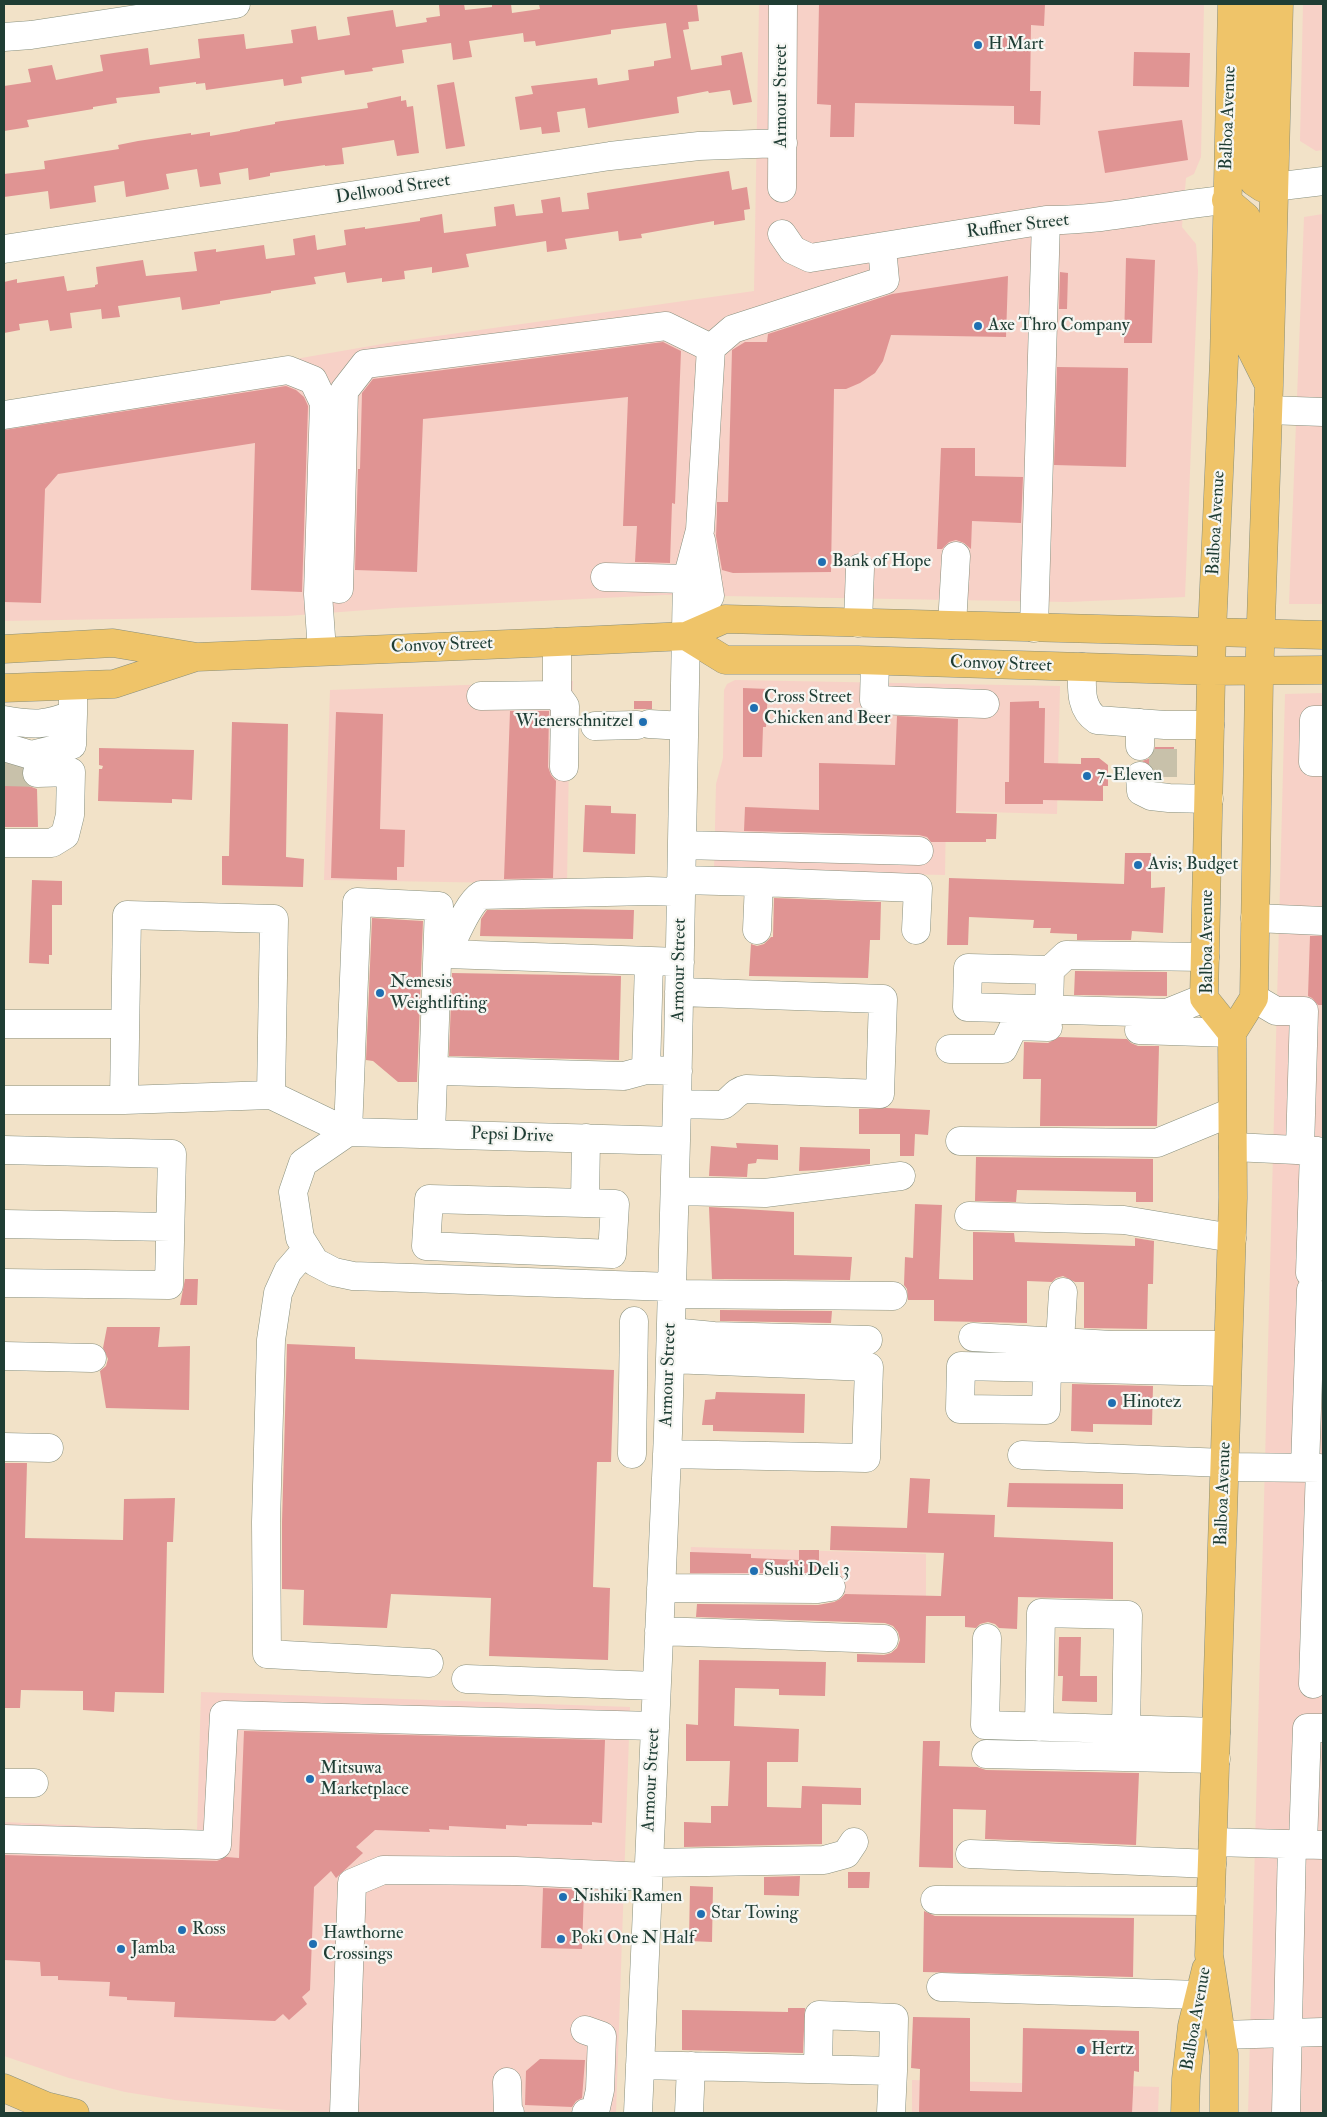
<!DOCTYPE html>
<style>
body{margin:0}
#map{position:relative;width:1327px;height:2117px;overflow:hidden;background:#f2e2c8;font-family:"IM FELL Double Pica",serif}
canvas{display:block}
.frame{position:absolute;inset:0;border:5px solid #1f3d34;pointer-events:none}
</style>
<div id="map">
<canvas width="1327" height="2117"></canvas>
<div class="frame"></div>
</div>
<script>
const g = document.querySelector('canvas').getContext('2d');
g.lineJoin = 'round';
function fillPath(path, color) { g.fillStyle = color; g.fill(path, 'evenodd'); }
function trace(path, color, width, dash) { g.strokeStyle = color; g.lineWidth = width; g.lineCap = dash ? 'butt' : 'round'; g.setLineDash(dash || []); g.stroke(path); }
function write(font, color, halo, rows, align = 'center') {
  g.font = font + ' "IM FELL Double Pica",serif'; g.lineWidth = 4.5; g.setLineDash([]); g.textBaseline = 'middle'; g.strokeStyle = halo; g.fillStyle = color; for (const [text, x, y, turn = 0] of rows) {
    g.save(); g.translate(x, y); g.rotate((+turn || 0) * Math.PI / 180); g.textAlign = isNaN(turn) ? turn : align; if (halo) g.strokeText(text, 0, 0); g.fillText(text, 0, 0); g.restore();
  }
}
fillPath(new Path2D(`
 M759 4H1204L1201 157 1194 174 1186 178 1182 227 1196 244 1198 271 1185 597 1068 602 665 595 394 608 287 616 4 621V404L220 372 388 343 754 291Z
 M1303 4H1323V150L1316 151 1300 141Z
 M1323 214V604H1289L1304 217Z
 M735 680 1060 686 1057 814 946 811 945 875 714 870 716 784 723 758 724 690 727 684Z
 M573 681 569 756 567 884 324 880 330 690Z
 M1323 693V2113H1248L1285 694Z
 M691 1547 926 1554V1596L689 1590Z
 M201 1692 630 1707 616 2113H319L175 2100 125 2092 69 2078 4 2056V1822L197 1831Z
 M912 2080 1159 2087 1158 2113H912Z`), '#f7d1c7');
fillPath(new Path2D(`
 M450 4H464L465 10 492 7V4H511L512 13 540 9 539 4H697L699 21 688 22 689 29 683 30 691 70 722 65 721 56 742 52 752 102 733 105 730 90 709 93 708 91 677 97 679 113 588 128 585 108 557 112 560 132 542 134 541 127 520 130 515 97 533 94 531 86 597 78 598 85 629 80 628 70 654 66V61L671 58 666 23 611 30V34L536 46 535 41 524 42 523 33 469 41 472 57 453 60 451 43 402 50 404 63 372 68 373 71 345 75 344 70 301 77 302 83 284 86 283 79 206 90 205 83 196 84V82L159 87 160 93 116 98 117 103 93 107V109L27 120 29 127 4 131V86L31 82 28 69 52 65 56 80 103 71 100 55 148 48 150 65 200 58 198 39 244 34 246 49 293 43 291 30 316 26 318 40 350 35 347 17 393 10 396 27 427 22 426 18 440 16 439 5Z
 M819 4H1045L1044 26 1031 25 1030 91H1041L1040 125 1014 124V106L855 103 854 137H830L831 105 817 104Z
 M1134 52 1190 53 1189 87 1133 86Z
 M454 82 465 146 446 149 437 85Z
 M401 96V101L406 100 407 107 413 106 419 153 397 156 394 140 342 148 344 164 325 166V165L270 173V176L249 180 248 168 219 173 221 184 200 187 197 169 166 174 169 189 126 197 124 181 94 186 96 202 50 209 48 191 4 197V174L45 169 44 161 119 149 118 145 138 141 191 133V135L210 132V136L240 131V130L275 124V122L368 108 367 103Z
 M1182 120 1188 160 1105 173 1098 131Z
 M729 171 732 190 747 187 750 209 744 210 745 220 714 225V221L641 234 642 238 619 241 618 231 565 239 567 249 547 252 546 241 466 254 469 267 432 273V267L404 271 405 279 382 282V278L347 283 345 272 314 277 316 284 271 291V293L220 301V304L182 310 180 297 118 306 120 317 102 319 101 309 70 313 72 328 50 331 48 320 19 324 20 330 4 333V282L17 279V283L64 276 67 291 95 287V285L98 284 96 267 143 260 146 276 197 271 194 252 216 249V252L264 245 266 259 295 255 293 239 315 235 317 250 346 245 344 230 365 227V229L420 221V218L442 214 444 233 496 226 494 207 514 204 516 216 543 213 541 200 560 197 562 212 589 209 587 193Z
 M1126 258 1155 260 1152 343H1124Z
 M1060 272 1068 273 1067 309H1059Z
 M1008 276 1006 337 891 335 883 361 875 373 860 383 846 389H834L831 572 733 573 722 570 716 536 717 513V502H728L732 350 745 342H767L768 334 892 294Z
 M663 342 681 351 675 504 672 503 670 563 635 562 637 526H623L628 397 423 419 417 572 355 570 358 469H360L362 393 373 379Z
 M1057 367 1128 368 1126 467 1054 465Z
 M286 386 296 390 304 397 308 406 302 592 251 590 255 443 58 474 45 489 41 603 4 602V430Z
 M941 448H975V476L1023 477 1021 523 972 521 971 549 964 543 956 540 949 542 942 549H937Z
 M743 688 768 689 766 727H763L762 757H743Z
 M634 701H652V709H634Z
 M1039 701V708H1045L1044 763 1081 764V758H1099L1108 765V786H1103V801L1043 800V804H1005V782H1009L1010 702Z
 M510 711H549L548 767 551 775 556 781 553 878 504 879Z
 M336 712 383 714 380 829 405 830 404 867H397V880L331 878Z
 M897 716 958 719 956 813 997 814 996 839H986V842H931L927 837 919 835 744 831 745 807 819 810V763L895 765Z
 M232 722 288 724 286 857 304 859 303 887 222 885V856H229Z
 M1155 747H1174L1173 777 1156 776 1153 767 1142 761 1148 759 1153 754Z
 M99 748 194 750 192 800 172 799V803L98 801 99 769H102L103 766 99 765Z
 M4 766 22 769 21 774 24 782 29 786 37 789 38 827H4Z
 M585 805 611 806V813L636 814 635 854 583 852Z
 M1125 853H1151V888L1165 887 1163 933 1132 931 1131 940H1077V934L1050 933 1051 928H1033L1034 920 969 917 968 945H947L949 878 1124 884Z
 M32 880 62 881V905H52V955H49V964L29 963Z
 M774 898 881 902 880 940H870L868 978 749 976 751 944 757 946 764 944 771 937H773Z
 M565 909 634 910 633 939 480 936 481 919 487 910Z
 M372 918 423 921 417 1082H398L373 1061 366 1060Z
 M1310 936H1323V1005H1318L1312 998 1308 996Z
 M1075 971 1167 972V996L1074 995Z
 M452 973 621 976 619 1060 449 1056Z
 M1059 1037 1127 1039 1131 1043 1138 1046H1159L1157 1126H1040L1041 1079H1023L1024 1042 1048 1043Z
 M887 1108 930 1110 928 1135 915 1134 914 1156H900V1134H859V1109Z
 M736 1143 778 1145V1160L757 1159 756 1163 748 1164 747 1177 709 1176 711 1146 737 1148Z
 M800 1147 870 1149V1164L820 1170 799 1171Z
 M976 1157 1153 1159V1202H1136V1192L1017 1190 1016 1202 975 1201Z
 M915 1204 942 1205 939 1279 973 1280V1232L1014 1233 1015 1242 1135 1246V1238L1154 1241 1153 1284H1148L1147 1329 1084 1328V1282H1075L1063 1276 1056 1278 1052 1282 1027 1281V1323L934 1321V1300H908L907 1289 904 1285 905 1257 913 1258Z
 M709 1207 794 1212V1255L852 1257 850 1280 712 1279Z
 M185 1279H198L197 1305H180Z
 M720 1310 832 1311 831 1323 720 1321Z
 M107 1327H160L158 1347 190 1346 189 1410 106 1408 100 1371 106 1366 108 1359 103 1348Z
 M287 1344 355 1347V1359L614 1370 611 1462H597L593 1587 610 1588 608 1660 489 1656 491 1598 391 1594 387 1628 303 1625 304 1590 282 1589V1522Z
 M1072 1384 1153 1386 1152 1425 1093 1424V1432L1071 1431Z
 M716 1392 805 1394 804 1433 713 1431V1425H702L705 1400 715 1399Z
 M4 1463H27L25 1538 123 1540 124 1499 175 1498 173 1542H167L164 1693 115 1692 114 1712 83 1710V1691L21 1690 20 1708H4Z
 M910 1478 930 1479 928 1513 995 1515 994 1537 1113 1542V1599L1018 1597 1017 1629 999 1628 995 1624 988 1622 980 1624 976 1628 965 1627V1616H926L925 1663 857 1662V1654L884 1655 891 1653 897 1648 900 1640 898 1632 893 1626 885 1623 696 1617 697 1604 818 1605 834 1602 840 1599 845 1594 941 1596 944 1553 830 1550 831 1526 907 1528Z
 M1009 1483 1123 1484V1509L1007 1507Z
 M799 1550H819V1573H690V1552L751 1554V1558L799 1560Z
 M1059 1637H1081L1080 1676H1097V1702L1062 1701 1063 1676H1058Z
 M699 1660 826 1662 825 1696 779 1695V1689L735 1688 734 1726 799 1729 798 1762H767V1807L801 1808 802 1786 861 1788V1805L822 1804V1844L684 1847V1822L711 1823V1806H728L730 1761H686V1724L698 1725Z
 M244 1731 605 1740 602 1823 592 1822V1825L527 1824V1826L506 1825V1829L449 1826V1830L429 1829 430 1832 375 1830 356 1847 363 1853 336 1878 331 1871 314 1887 310 1990 302 1997 307 2004 289 2020 283 2014 275 2021 174 2017 175 2002 127 2000V1997L109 1996 110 1982 58 1980V1976H41L40 1962 4 1960V1855L217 1861 226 1857 239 1858Z
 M923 1741H940L939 1766 977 1767 986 1770 1139 1773 1136 1845 985 1839 986 1810 953 1809V1868L919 1867Z
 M848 1872H870L869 1888H848Z
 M800 1876 799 1896 764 1895V1877Z
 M690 1886 713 1887 712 1942 689 1941Z
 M543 1888 584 1890 582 1949 541 1948Z
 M924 1911 935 1916 1134 1918 1133 1977 923 1972Z
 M788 2008H805L803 2053 682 2050V2010L788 2012Z
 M913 2017 970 2018V2091L1022 2092 1023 2028 1139 2031V2072L1134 2071 1132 2113H919L920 2069 911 2068Z
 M540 2059 585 2060 582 2098 576 2101 572 2107 525 2105 526 2071Z`), '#e09493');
trace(new Path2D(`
 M4 772 37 773
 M1163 777V747`), '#c8c1aa', 28, [28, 14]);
const minor = new Path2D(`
 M4 37 31 35 236 4
 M1273 187 1323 181
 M782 188 783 4
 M782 234 793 250 810 258 1046 220C1106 221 1166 205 1226 200
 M4 249 610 156 699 146 783 143
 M711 348 733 329 885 280 882 248
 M1268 410 1323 412
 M4 415 288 370 313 380 324 403 318 594 322 651
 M605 577 687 579
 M339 589 344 391 365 364 666 326 711 348 700 530 687 579 677 1104 668 1433 638 2113
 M858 623 860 568
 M952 625 956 556
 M1034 628 1046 220
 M687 635 710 596 701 540
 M875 661 874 700 985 704
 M1082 667C1082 687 1079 708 1097 720L1165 725H1210
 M557 695 565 706 564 767
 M481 696 557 695V642
 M4 720C32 725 47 726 73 714V697
 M1323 720H1314L1313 762H1323
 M649 724 684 726
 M595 726 637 725
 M1140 746V723
 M4 747 31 755 72 745 73 714
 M1140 776 1141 791 1151 796 1169 798 1209 799
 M4 843H52L65 835 70 815 71 772 37 773
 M682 845 919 851
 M681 880 759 882 757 930
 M759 882 918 888 916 930
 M1255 918 1323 921
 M680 962 446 954C455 938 467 904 481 895L648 891 681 892
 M1050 970 1066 955 1205 957
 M1254 998 1276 1011H1304L1300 1149
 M1049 1010 1050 970 968 968 967 1007 1167 1013 1204 998
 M4 1024H125
 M1139 1030 1232 1033
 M950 1049H1003L1014 1026 1048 1027
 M646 1070 649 961
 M443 1071 624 1076 646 1070 678 1071
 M271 1095 124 1100 127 915 274 919 271 1095 348 1132 676 1141
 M4 1100H124
 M677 1104 723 1105C732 1100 735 1091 746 1089L880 1094 883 999 679 992
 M348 1132 357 902 439 906 431 1134
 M348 1132 303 1163 293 1192 300 1238 315 1262 334 1272 353 1276 672 1287
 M960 1141 1157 1143 1232 1112
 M1233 1147 1318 1151
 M4 1150 172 1154 169 1285 4 1283
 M675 1191 765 1193 901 1176
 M585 1203 429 1199 426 1246 612 1254 615 1204 585 1203 586 1138
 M969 1216 1124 1220 1232 1238
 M4 1224 170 1227
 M307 1249 288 1271 278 1293 271 1340 266 1522 267 1654 429 1663
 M1310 1273 1314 1151
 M672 1294 893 1296
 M671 1332 714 1336 868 1340
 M973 1337 1112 1345H1228
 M1060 1342 1063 1292
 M4 1356 92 1358
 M1047 1368 1046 1410 960 1409 961 1366 1227 1372
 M4 1447 49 1448
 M632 1454 634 1321
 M667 1454 866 1458 869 1367 670 1359
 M1022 1455 1225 1463
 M1225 1467 1320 1468 1313 1684
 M1305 1468 1311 1290
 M661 1588 818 1589 831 1587
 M659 1631 884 1639
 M987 1638 985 1725 1216 1732
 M466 1679 656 1686
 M1039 1727 1041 1613 1128 1615 1126 1730
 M986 1754 1216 1759
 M4 1783H34
 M4 1839 217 1845 224 1715 655 1726
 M1213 1842 1323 1845
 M1303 1844 1307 1728H1323
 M970 1854 1212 1864
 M649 1863 824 1860 846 1854 854 1842
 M935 1900 1211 1901
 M941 1987 1200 1995
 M585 2030 602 2036 600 2090 595 2112 586 2113
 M1221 2035 1323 2032
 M640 2065 893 2071 894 2018 819 2015 818 2069
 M507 2082 508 2111 510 2113
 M344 2113 352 1883 383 1870 516 1871 648 1877
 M689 2113 691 2066
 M891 2113 893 2071
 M1286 2113 1292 1844`);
const major = new Path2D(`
 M1251 4 1249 164 1254 182 1263 188 1273 187
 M1226 200 1246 217 1248 234 1249 345 1267 381
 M686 636 725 660H858L1211 671 1323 670
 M4 649 113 643 197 657 557 642 686 636 725 619 1323 635
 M4 688 114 684 193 658
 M1232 1033 1204 998 1212 632 1224 360 1232 4
 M4 2088 46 2106 75 2113
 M1185 2113 1186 2079 1192 2026 1206 1969
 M1224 2113V2054L1209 1955 1233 1198 1232 1033 1254 998 1259 680 1269 385 1279 4`);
trace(minor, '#88907e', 29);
trace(major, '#88907e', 29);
trace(minor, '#fff', 28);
trace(major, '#efc469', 28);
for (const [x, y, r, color] of [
 [978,45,5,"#1f6fb2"],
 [978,326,5,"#1f6fb2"],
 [822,562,5,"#1f6fb2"],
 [754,708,5,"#1f6fb2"],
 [643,722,5,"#1f6fb2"],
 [1087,776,5,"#1f6fb2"],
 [1138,865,5,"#1f6fb2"],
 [380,993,5,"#1f6fb2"],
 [1112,1403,5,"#1f6fb2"],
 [754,1571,5,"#1f6fb2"],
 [310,1779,5,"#1f6fb2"],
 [563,1897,5,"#1f6fb2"],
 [701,1914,5,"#1f6fb2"],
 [182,1930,5,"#1f6fb2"],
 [561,1939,5,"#1f6fb2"],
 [313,1944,5,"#1f6fb2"],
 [121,1949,5,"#1f6fb2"],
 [1081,2050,5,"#1f6fb2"]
]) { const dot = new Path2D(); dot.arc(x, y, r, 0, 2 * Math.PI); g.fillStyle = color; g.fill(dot); trace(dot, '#f6f6f2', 2); }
write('18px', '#1f3d34', '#f6f6f2', [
 ["H Mart",988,45],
 ["Axe Thro Company",988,326],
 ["Bank of Hope",832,562],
 ["Cross Street",764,698],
 ["Chicken and Beer",764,719],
 ["Wienerschnitzel",633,722,"right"],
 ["7-Eleven",1097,776],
 ["Avis; Budget",1148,865],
 ["Nemesis",390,983],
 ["Weightlifting",390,1004],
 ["Hinotez",1122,1403],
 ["Sushi Deli 3",764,1571],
 ["Mitsuwa",320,1769],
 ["Marketplace",320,1790],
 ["Nishiki Ramen",573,1897],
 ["Star Towing",711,1914],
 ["Ross",192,1930],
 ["Hawthorne",323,1934],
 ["Crossings",323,1955],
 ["Poki One N Half",571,1939],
 ["Jamba",131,1949],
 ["Hertz",1091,2050]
], 'left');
write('18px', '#1f3d34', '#f6f6f2', [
 ["Armour Street",782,96,-90],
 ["Balboa Avenue",1229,118,-88],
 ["Dellwood Street",393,190,-9],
 ["Ruffner Street",1018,227,-7],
 ["Balboa Avenue",1217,523,-87],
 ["Convoy Street",442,646,-2],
 ["Convoy Street",1001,665,2],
 ["Balboa Avenue",1208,942,-90],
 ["Armour Street",680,970,-89],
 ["Pepsi Drive",512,1136,2],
 ["Armour Street",669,1375,-88],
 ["Balboa Avenue",1224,1494,-88],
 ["Armour Street",652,1780,-87],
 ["Balboa Avenue",1197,2019,-80]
]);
</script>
